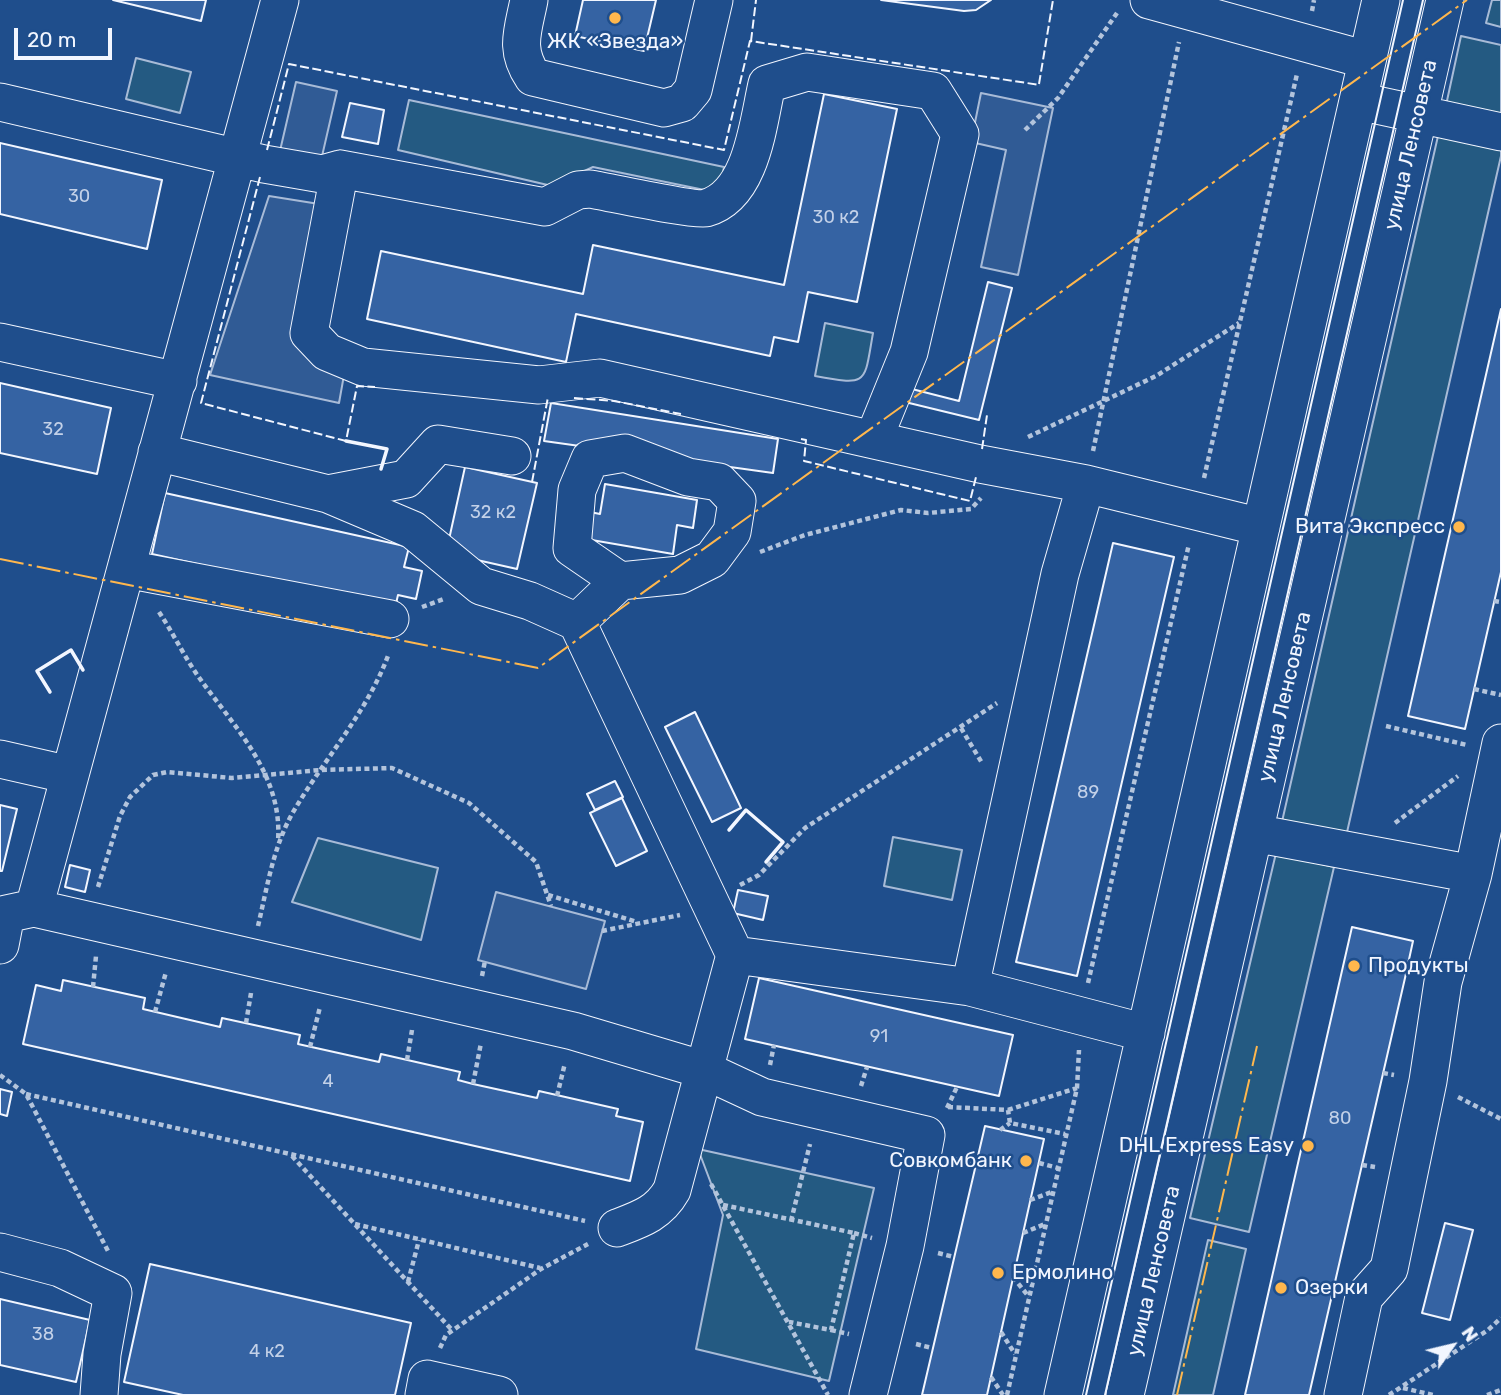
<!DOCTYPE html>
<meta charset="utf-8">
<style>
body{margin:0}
#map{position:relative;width:1501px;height:1395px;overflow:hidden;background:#1f4e8c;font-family:Rubik,sans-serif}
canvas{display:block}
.north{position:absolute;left:1417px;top:1311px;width:70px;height:70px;-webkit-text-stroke:5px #1f4e8c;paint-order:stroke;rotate:56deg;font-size:19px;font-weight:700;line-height:28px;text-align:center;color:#f2f6ff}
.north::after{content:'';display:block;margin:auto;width:24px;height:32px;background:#f2f6ff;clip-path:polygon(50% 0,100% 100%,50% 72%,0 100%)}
.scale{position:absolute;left:14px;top:28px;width:98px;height:32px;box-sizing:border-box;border:4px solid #f2f6ff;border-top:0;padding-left:9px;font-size:21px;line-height:24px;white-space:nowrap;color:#f2f6ff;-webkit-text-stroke:5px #1f4e8c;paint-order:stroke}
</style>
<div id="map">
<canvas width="1501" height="1395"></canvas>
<div class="north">N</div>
<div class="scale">20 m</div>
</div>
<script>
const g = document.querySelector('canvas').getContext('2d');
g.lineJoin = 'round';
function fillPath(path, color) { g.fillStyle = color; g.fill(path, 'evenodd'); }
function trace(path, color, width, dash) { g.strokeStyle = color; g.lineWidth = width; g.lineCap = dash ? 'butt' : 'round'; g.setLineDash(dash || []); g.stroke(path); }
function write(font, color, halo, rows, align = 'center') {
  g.font = font + ' Rubik,sans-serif'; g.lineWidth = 5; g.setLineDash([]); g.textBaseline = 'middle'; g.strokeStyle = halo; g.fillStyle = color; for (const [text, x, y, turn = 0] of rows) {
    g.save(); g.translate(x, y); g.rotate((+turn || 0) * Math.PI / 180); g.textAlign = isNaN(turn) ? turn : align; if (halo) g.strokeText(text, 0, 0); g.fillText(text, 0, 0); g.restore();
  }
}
const green = new Path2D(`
 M1492 0H1501V27L1486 23Z
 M1461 36 1501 45V123L1445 110Z
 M136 58 191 72 180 113 126 99Z
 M409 100 724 167 719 193 593 167 552 186 398 150Z
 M1438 136 1501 150V156L1345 841 1281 826Z
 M825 323 873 333C864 384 869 386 815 376Z
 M893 837 962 850 952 900 884 886Z
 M318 838 438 868 421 940 292 902Z
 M1276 853 1334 867 1249 1232 1190 1218Z
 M698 1149 874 1188 829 1381 696 1349 723 1215Z
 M1208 1240 1246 1249 1213 1395H1173Z`);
fillPath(green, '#245a82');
trace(green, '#a8bbd7', 2);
const parking = new Path2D(`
 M296 82 337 91 320 165 279 155Z
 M981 93 1053 108 1018 275 981 267 1006 150 971 142Z
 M269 196 319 204 303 340 344 375 339 403 210 375Z
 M496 892 605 921 586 989 478 960Z`);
fillPath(parking, '#305b95');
trace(parking, '#a8bbd7', 2);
const building = new Path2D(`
 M113 0H206L201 21Z
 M583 0H656L644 51 575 36Z
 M881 0H991L976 10 964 11Z
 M824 94 897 109 857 302 808 292 798 342 774 337 770 356 576 314 566 362 367 319 381 251 583 294 593 245 784 285Z
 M350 103 384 110 378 144 342 137Z
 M0 143 162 180 147 249 0 214Z
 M988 282 1012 288 979 420 905 402 908 388 959 401Z
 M1501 309V572L1465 729 1408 716Z
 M0 383 111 408 97 474 0 453Z
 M551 403 778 439 773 473 544 441Z
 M465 467 537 483 517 569 446 553Z
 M605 484 697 500 693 528 677 525 673 554 580 538 585 511 600 514Z
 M165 493 409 547 404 567 422 571 416 599 398 595 395 608 152 554Z
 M1113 543 1174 557 1077 976 1016 962Z
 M695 712 741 808 712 822 665 727Z
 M615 781 623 797 595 810 587 794Z
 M622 798 647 851 616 866 590 813Z
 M0 805 17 809 2 871H0Z
 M70 865 90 870 85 892 65 887Z
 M738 890 768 896 763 920 733 913Z
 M1352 927 1413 941 1405 978 1309 1395H1245Z
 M759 978 1013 1035 999 1096 745 1039Z
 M63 980 145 998 143 1009 220 1027 222 1018 300 1035 298 1044 379 1062 381 1054 460 1072 458 1080 473 1084 537 1098 539 1091 618 1109 616 1116 643 1122 630 1181 23 1044 36 985 61 991Z
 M0 1089 12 1092 7 1116 0 1114Z
 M985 1126 1044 1139 987 1395H922Z
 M1445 1223 1473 1230 1450 1320 1422 1313Z
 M150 1264 411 1323 395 1395H183L124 1382Z
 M0 1299 90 1320 76 1382 0 1365Z`);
fillPath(building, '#3563a3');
trace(building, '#f2f6ff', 2);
const minor = new Path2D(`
 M529 0C523 31 514 49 533 77L664 108 682 103 693 90 714 0
 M1149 0 1367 60
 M1358 101 1501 132
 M0 102 264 164 322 174 340 169 545 207 578 190 590 189C608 192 695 211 706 208 752 195 758 123 767 84L807 72 933 91 960 134 909 352 874 438
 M340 169 309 333 327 352 363 367 539 385 600 378 980 464 1086 484 1261 527
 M0 342 178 381
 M157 452 328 494 413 530 481 586 530 601 577 622 735 955 672 1190C659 1213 641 1219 617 1228
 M328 494 406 479 438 444 512 456
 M126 569 390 619
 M577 622 620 581 680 575 712 559 732 532 737 501 719 482 688 477 625 453 590 459 577 490 572 548 620 581
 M0 759 70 775
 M1254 833 1473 874
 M34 908 280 0
 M0 945 6 914 34 908 573 1031 704 1070 762 1097 926 1135 905 1246 868 1395
 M735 955 970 987 1146 1033
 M970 987 1060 574 1086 484
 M0 1252 60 1268 113 1293 102 1354 99 1395
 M424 1395 427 1379 499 1395
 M1063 1395 1381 0
 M1125 1395 1445 0
 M1343 1395 1364 1297 1389 1269 1428 1081 1443 982 1473 874 1501 743`);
trace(minor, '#f2f6ff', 39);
trace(new Path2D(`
 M1312 11 1314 0
 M1025 130 1058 98 1117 13
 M1028 437 1156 376 1239 323
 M1093 451 1179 42
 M1204 478 1297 74
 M760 552 805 535 901 510 928 513 971 509 981 498
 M1494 601 1501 602
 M422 607 444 599
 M159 612C173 633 184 656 198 676 234 727 283 774 278 841
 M1474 689 1501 695
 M1386 726 1467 745
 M961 728 982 763
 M1395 823 1458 776
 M740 885 759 875 805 828 997 703
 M98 887 120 816 130 797 153 775 167 772 232 778 320 770 392 768 469 803 536 862 551 906
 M548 895 637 922
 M258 926C267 888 273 848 292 814 323 760 368 712 389 653
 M602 931 680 915
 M482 976 485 961
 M1088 983 1189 544
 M93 987 96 956
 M155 1012 166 972
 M246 1023 251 993
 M310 1047 320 1007
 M407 1060 412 1030
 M770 1065 774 1045
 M1383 1073 1394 1075
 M0 1075 26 1094 108 1251
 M473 1084 481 1043
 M861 1086 867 1067
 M26 1094 585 1221
 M557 1096 565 1063
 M1458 1097 1501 1119
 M948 1107 1008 1110 1010 1123 1065 1134
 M947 1108 957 1087
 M1008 1110 1077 1088
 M1000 1130 1010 1123
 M292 1156 452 1330
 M954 1159 977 1165
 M1039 1163 1058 1168
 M1362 1165 1375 1167
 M711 1184 828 1395
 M1030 1200 1052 1192
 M723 1205 854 1233 831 1330 789 1322
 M791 1221 810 1144
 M355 1224 540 1268
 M854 1233 872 1238
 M1023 1233 1045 1224
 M938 1253 954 1257
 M1013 1277 1029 1297
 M408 1282 419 1240
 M831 1330 849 1334
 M1001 1332 1015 1354
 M916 1344 932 1348
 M440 1348 446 1335 541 1269 588 1244
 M991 1377 1003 1395
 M1403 1388 1433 1395
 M1007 1395 1077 1088 1079 1050
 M1389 1395 1488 1330 1501 1318
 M1487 1395 1501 1390`), '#b3c4dc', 4.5, [5, 3.5]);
trace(minor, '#1f4e8c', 37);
trace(new Path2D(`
 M1086 1395 1403 0
 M1105 1395 1423 0`), '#f2f6ff', 2);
trace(new Path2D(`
 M751 41 756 0
 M1039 84 1053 0
 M267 150 289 64 724 150 750 41 1040 85
 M260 177 201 403 346 441 357 386 375 387
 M574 398 614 401 681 414
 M801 439 806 440 804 461 970 501 976 477
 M982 449 987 415
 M532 482 548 397`), '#f2f6ff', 2, [9, 3.5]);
trace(new Path2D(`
 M346 441 387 449 381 469
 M50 692 37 671 71 650 83 670
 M729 830 746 810 783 842 766 862`), '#f2f6ff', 3.5);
trace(new Path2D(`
 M0 559 538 668 1467 0
 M1177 1395 1257 1046`), '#ffb74d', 2, [24, 5, 3.5, 5]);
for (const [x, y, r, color] of [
 [615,18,7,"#ffb74d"],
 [1459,527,7,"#ffb74d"],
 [1354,966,7,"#ffb74d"],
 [1308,1146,7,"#ffb74d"],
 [1026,1161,7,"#ffb74d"],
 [998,1273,7,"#ffb74d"],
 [1281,1288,7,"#ffb74d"]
]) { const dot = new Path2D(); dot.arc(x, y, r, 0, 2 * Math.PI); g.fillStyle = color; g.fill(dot); trace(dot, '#1f4e8c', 2.5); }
write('18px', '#c3d1e8', null, [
 ["30",79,197],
 ["30 к2",836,218],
 ["32",53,430],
 ["32 к2",493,513],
 ["89",1088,793],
 ["91",879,1037],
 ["4",328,1082],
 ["80",1340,1119],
 ["38",43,1335],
 ["4 к2",267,1352]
]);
write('21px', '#f2f6ff', '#1f4e8c', [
 ["ЖК «Звезда»",615,42,"center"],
 ["Вита Экспресс",1445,527],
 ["Продукты",1368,966,"left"],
 ["DHL Express Easy",1294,1146],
 ["Совкомбанк",1012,1161],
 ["Ермолино",1012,1273,"left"],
 ["Озерки",1295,1288,"left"]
], 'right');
write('21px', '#f2f6ff', '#1f4e8c', [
 ["улица Ленсовета",1411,145,-77],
 ["улица Ленсовета",1285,697,-77],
 ["улица Ленсовета",1154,1271,-77]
]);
</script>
